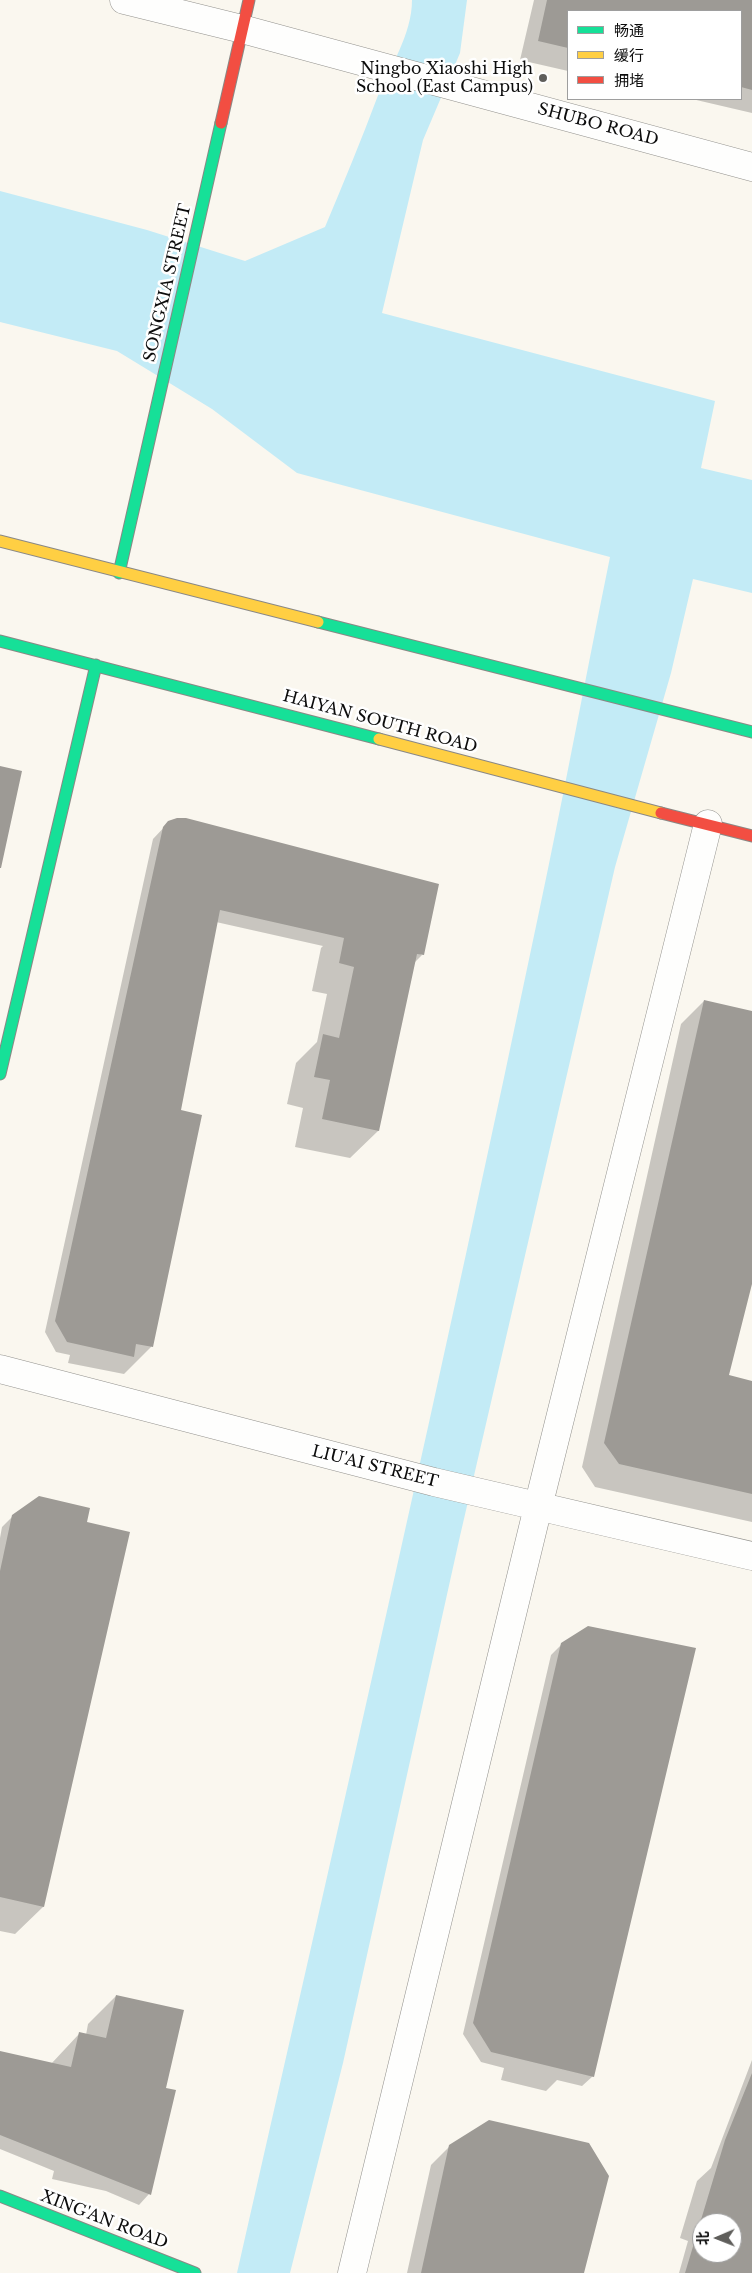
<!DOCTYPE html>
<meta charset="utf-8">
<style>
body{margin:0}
#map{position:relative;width:752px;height:2273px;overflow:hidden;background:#faf7ef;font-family:"Libre Baskerville","Noto Sans SC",serif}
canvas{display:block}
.legend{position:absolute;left:567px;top:10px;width:175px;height:90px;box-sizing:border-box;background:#fff;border:1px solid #9e9e9e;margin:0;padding:6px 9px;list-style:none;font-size:15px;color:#0c0c0c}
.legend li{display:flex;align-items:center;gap:10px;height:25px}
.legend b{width:25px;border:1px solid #9e9e9e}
.north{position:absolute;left:692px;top:2213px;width:50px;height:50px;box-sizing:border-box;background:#fff;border:1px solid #9e9e9e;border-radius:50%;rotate:269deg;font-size:14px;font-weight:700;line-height:20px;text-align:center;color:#0c0c0c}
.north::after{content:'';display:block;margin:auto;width:18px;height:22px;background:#5f5e5b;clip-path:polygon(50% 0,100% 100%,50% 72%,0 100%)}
</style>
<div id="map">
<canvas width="752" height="2273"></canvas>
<ul class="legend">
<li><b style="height:6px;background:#16e098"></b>畅通</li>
<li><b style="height:6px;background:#ffcf43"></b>缓行</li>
<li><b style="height:6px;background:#f24e42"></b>拥堵</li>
</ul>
<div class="north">北</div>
</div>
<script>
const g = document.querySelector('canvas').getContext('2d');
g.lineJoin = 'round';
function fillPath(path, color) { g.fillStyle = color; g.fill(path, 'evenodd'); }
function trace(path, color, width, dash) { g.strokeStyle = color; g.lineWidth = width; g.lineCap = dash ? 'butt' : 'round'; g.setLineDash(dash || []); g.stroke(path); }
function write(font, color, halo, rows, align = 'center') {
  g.font = font + ' "Libre Baskerville",serif'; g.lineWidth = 5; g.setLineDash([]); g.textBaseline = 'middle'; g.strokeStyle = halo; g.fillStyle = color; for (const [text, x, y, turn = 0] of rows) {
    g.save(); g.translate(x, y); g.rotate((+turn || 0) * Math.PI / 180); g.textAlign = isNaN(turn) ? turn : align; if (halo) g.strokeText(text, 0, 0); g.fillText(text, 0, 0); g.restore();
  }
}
fillPath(new Path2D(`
 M412 0H467L460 53 423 140 382 313 715 401 701 468 752 480V593L693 579 671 673 615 867 460 1536 343 2063 290 2273H237C340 1820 444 1367 539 912 564 794 586 675 610 557L297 473 212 409 117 351 0 322V191L147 230 245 261 325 227C343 184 361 141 377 98 390 66 412 35 412 0Z`), '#c3ebf6');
fillPath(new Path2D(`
 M534 0H752V113L692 99H741V11H568V71L520 60Z
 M169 822 422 955 413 964 378 1131 350 1158 295 1147 303 1108 287 1104 296 1063 317 1042 327 994 312 991 321 948 323 946 216 922 180 1111 151 1347 124 1374 68 1363 70 1355 56 1352 45 1332 153 839Z
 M704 1001 752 1013V1279L728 1376 752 1382V1522L595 1487 582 1467 681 1024Z
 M13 1516 86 1523 43 1907 15 1934 0 1931V1538L2 1527Z
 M562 1644 593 2076 582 2086 557 2080 546 2091 501 2080 504 2068 481 2062 463 2034 551 1655Z
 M116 1996 149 2194 139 2205 106 2191 52 2179 54 2171 0 2149V2053L51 2064 79 2034 86 2035 88 2024Z
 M752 2060V2273H679L688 2241 680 2238 697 2181 711 2168ZM702 2223H732V2253H702Z
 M450 2146 583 2273H407L431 2165Z`), '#0003');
fillPath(new Path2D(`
 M547 0H752V90L741 87V11H568V48L538 41Z
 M0 766 22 771 1 868H0Z
 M177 818H186L439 884 424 955 417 954 379 1131 322 1119 330 1080 314 1077 323 1034 339 1038 354 967 339 963 344 938 220 910 181 1110 202 1115 153 1347 136 1344 134 1357 67 1342 55 1321 163 827 168 821Z
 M704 1000 752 1011V1284L729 1375 752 1381V1494L619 1464 604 1443Z
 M39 1496 90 1508 87 1522 130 1532 44 1907 0 1897V1571L12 1515Z
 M588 1626 696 1648 594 2077 491 2052 473 2023 561 1643Z
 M116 1995 184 2010 166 2088 176 2090 151 2195 0 2135V2051L71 2067 79 2032 106 2038Z
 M752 2073V2273H685L725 2140ZM702 2223H732V2253H702Z
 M489 2120 589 2143 609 2176 584 2273H421L449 2145Z`), '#9d9a95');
const street = new Path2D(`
 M124 0 242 29 752 167
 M0 1369 434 1482 752 1556
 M352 2273 538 1507 708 824`);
const fast = new Path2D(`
 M119 573 221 123
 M318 622 752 732
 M0 641 379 739
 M0 1074 96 665
 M0 2196 195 2273`);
const slow = new Path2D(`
 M0 541 318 622
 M379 739 661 813`);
const jam = new Path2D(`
 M221 123 249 0
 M661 813 752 836`);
trace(street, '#93928e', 29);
trace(fast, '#8a8885', 13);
trace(slow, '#8a8885', 13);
trace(jam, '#8a8885', 13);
trace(street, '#fefefd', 28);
trace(fast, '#16e098', 11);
trace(slow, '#ffcf43', 11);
trace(jam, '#f24e42', 11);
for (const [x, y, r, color] of [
 [543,78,5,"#5f5e5b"]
]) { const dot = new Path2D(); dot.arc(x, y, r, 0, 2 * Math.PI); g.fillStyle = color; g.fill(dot); trace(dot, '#fff', 2); }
write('16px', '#0c0c0c', '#fff', [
 ["Ningbo Xiaoshi High",533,69],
 ["School (East Campus)",533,87]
], 'right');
write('16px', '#0c0c0c', '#fff', [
 ["SHUBO ROAD",598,125,15],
 ["SONGXIA STREET",168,283,-77],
 ["HAIYAN SOUTH ROAD",380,722,15],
 ["LIU'AI STREET",375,1467,14],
 ["XING'AN ROAD",104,2220,21]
]);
</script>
